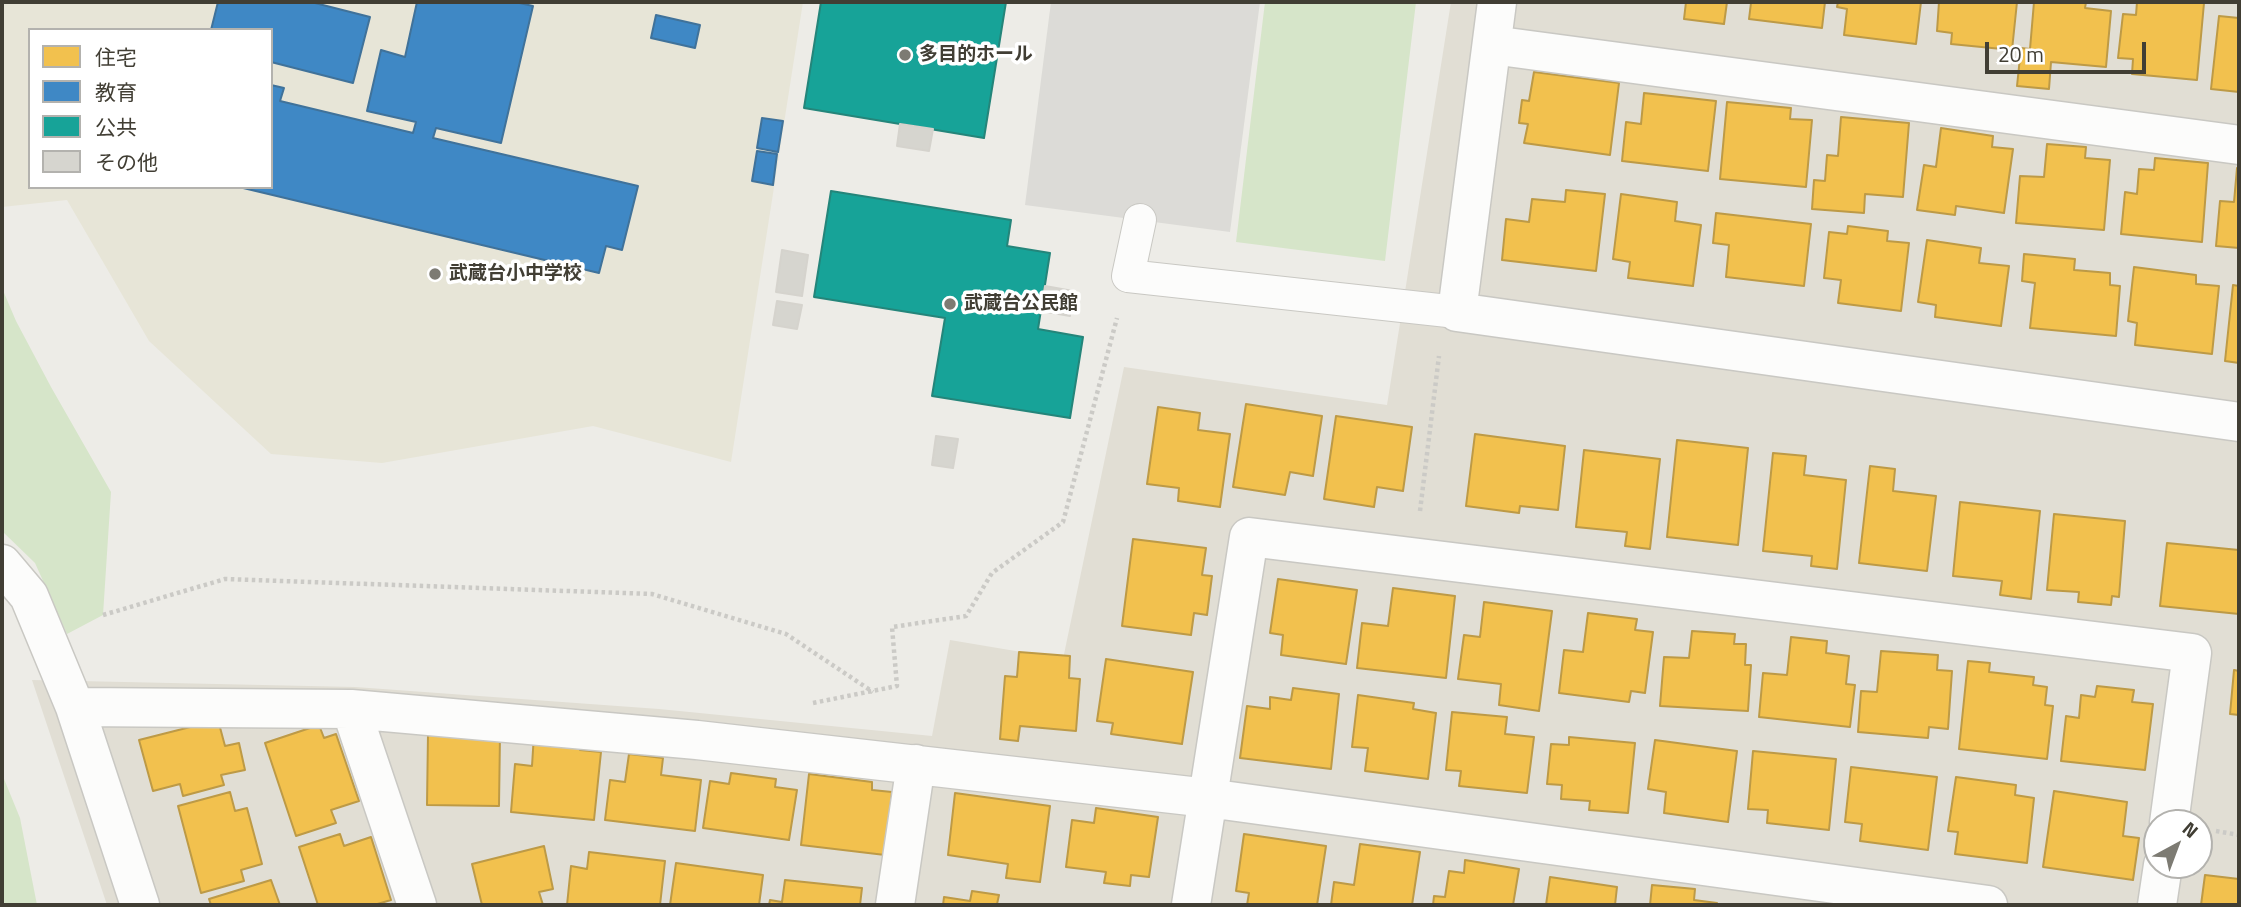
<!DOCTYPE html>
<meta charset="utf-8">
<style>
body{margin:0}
#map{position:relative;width:2241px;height:907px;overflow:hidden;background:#edece7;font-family:"Titillium Web","Noto Sans JP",sans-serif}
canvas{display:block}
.frame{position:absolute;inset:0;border:4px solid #413e34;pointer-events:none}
.legend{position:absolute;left:28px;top:28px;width:245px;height:161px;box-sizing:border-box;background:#fff;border:2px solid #b3b2ae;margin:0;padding:9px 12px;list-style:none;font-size:21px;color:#413e34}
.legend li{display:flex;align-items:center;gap:14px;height:35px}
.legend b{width:35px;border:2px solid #b3b2ae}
.north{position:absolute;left:2143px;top:809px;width:70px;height:70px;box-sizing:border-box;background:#fff;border:2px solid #b3b2ae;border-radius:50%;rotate:41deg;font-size:19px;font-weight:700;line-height:28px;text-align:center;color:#413e34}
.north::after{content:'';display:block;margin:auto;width:24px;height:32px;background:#7d7b73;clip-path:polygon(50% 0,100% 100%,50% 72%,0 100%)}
.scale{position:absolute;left:1985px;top:42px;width:161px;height:32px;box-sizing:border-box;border:4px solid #413e34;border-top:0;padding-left:9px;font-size:21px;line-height:24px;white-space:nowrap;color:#413e34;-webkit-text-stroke:5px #fff;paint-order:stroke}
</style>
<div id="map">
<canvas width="2241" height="907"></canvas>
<div class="frame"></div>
<ul class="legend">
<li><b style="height:19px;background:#f2c14e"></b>住宅</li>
<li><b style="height:19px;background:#3f88c5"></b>教育</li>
<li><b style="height:19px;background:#17a398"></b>公共</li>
<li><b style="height:19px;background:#d6d5cf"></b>その他</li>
</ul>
<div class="north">N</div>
<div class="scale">20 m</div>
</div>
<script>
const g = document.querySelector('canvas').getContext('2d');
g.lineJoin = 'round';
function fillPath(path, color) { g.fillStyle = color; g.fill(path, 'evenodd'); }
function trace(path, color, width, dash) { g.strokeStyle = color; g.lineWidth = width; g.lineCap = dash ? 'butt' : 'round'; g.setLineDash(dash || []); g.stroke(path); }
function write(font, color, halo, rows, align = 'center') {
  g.font = font + ' "Titillium Web","Noto Sans JP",sans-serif'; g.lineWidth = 7; g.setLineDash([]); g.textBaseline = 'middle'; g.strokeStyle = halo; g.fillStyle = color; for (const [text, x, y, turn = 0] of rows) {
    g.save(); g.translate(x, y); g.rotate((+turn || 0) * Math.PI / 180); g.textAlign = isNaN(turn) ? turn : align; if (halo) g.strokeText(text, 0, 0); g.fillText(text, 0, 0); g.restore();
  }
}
fillPath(new Path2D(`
 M1451 2H2239V905H107L32 680 355 687 659 709 932 736 950 640 1063 659 1124 367 1387 405ZM2157 823H2199V865H2157Z`), '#e1ded4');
fillPath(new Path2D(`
 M2 2H803L731 462 593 426 382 463 271 454 149 341 67 200 2 207ZM30 30H271V187H30Z`), '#e7e5d7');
fillPath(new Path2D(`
 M1265 2H1416L1385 261 1236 242Z
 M2 288 16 321 51 387 111 492 103 615 67 634 35 563 2 531Z
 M2 774 20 818 37 905H2Z`), '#d6e5c9');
fillPath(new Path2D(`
 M1051 2H1260L1230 232 1025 205Z`), '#dcdbd7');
const homes = new Path2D(`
 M1686 2H1727L1724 24 1684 19Z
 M1741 2H1825L1822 28 1749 19 1751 3Z
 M1838 2H1921L1916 44 1844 35 1847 9 1837 7Z
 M1939 2H2017L2012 50 1951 44 1952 33 1937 31Z
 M2034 2H2086L2085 8 2111 11 2106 67 2051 62 2049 89 2017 86 2021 48 2030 49Z
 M2137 2 2204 3 2197 80 2132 74 2133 59 2118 58 2123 14 2136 15Z
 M2219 16 2239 18V92L2211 89Z
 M1534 72 1619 83 1610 155 1524 143 1528 124 1519 123 1522 100 1529 101Z
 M1644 93 1716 101 1708 171 1622 161 1626 122 1641 124Z
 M1727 102 1791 108 1790 119 1812 120 1806 187 1720 179Z
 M1841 117 1909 123 1903 197 1865 194 1864 213 1812 209 1814 180 1825 181 1827 155 1838 156Z
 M1941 128 1993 136 1992 147 2013 149 2004 213 1956 206 1955 215 1917 210 1924 165 1936 167Z
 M2047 144 2086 147 2085 158 2110 160 2104 230 2016 223 2020 176 2044 177Z
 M2155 158 2208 163 2202 242 2121 234 2125 192 2137 194 2139 169 2154 170Z
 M2237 168 2239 169V248L2216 246 2220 201 2234 202Z
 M1566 190 1605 194 1596 271 1502 260 1506 219 1529 222 1532 199 1565 202Z
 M1621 194 1677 202 1675 221 1701 225 1693 286 1628 278 1630 262 1613 259Z
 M1716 213 1811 224 1804 286 1726 277 1729 245 1713 243Z
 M1848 226 1888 231 1887 241 1909 243 1901 311 1838 303 1841 280 1824 278 1829 232 1847 234Z
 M1927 240 1981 248 1979 263 2009 266 2001 326 1935 317 1936 305 1918 302Z
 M2024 254 2075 259 2074 270 2110 273V285L2120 286 2116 336 2030 328 2035 283 2022 281Z
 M2134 267 2196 275V284L2219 286 2212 354 2135 345 2137 323 2128 321Z
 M2233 285 2239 286V363L2225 361Z
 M1246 404 1322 416 1313 476 1290 472 1285 495 1233 487Z
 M1158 407 1200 413 1198 430 1230 434 1220 507 1178 501 1179 488 1147 484Z
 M1336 416 1412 427 1403 491 1377 487 1374 507 1324 499Z
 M1475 434 1565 446 1558 510 1520 506 1519 513 1466 506Z
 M1677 440 1748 448 1738 545 1667 537Z
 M1584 450 1660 459 1650 549 1625 546 1627 532 1576 527Z
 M1773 453 1806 456 1804 475 1846 480 1837 569 1811 566 1812 556 1763 551Z
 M1870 466 1895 469 1893 491 1936 496 1927 571 1859 563Z
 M1960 502 2040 511 2031 599 2000 595 2002 581 1953 576Z
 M2054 514 2125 521 2119 597 2112 596 2111 605 2078 602 2079 592 2047 590Z
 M1133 539 1206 548 1202 575 1212 576 1207 615 1194 613 1191 635 1122 626Z
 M2167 543 2239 550V614L2160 606Z
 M1278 579 1357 590 1346 664 1281 655 1283 635 1270 633Z
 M1393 588 1455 596 1446 678 1357 668 1362 623 1388 626Z
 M1484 602 1552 611 1539 711 1499 705 1501 684 1458 679 1464 635 1480 637Z
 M1588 613 1637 619 1635 630 1653 632 1645 693 1631 691 1629 702 1559 693 1564 650 1583 652Z
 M1692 631 1735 634 1734 644H1746L1745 665H1751L1748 711 1660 706 1664 657 1689 658Z
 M1791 637 1827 641 1826 653 1849 656 1846 684 1855 685 1850 727 1759 717 1763 673 1787 675Z
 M1881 651 1938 655 1937 670 1952 671 1948 729 1929 727 1928 738 1858 732 1861 691 1877 692Z
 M1019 652 1070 656 1069 678 1080 679 1076 731 1020 726 1018 741 1000 739 1005 676 1017 677Z
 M1106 659 1193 672 1182 744 1111 734 1113 723 1097 721Z
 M1968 661 1990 663 1989 672 2034 677 2033 685 2047 687 2045 705 2053 706 2047 759 1959 749Z
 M2234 670 2239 671V715L2230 714Z
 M2097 686 2134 690 2132 702 2153 704 2145 770 2061 761 2066 716 2079 718 2081 695 2095 697Z
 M1293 688 1339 694 1331 769 1240 758 1247 706 1270 709V697L1291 700Z
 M1358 695 1414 703 1413 709 1436 713 1428 779 1365 771 1368 748 1352 747Z
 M1452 712 1507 717 1505 734 1534 737 1527 793 1459 786 1461 771 1446 770Z
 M218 720 225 746 239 743 245 770 221 775 224 785 183 796 180 784 153 791 139 740Z
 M319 725 324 738 336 734 359 801 331 810 336 823 296 836 265 743Z
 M428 734 500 735 499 806 427 805Z
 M534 734 581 738 580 750 601 752 594 820 511 812 515 764 532 766Z
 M1569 737 1635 743 1628 813 1589 810 1590 801 1561 799 1562 785 1547 784 1551 744 1569 745Z
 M1655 740 1737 751 1728 822 1664 813 1666 792 1648 789Z
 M1753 751 1836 759 1829 830 1767 823 1768 810 1748 809Z
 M629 754 663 758 661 775 701 780 695 831 605 820 610 780 625 782Z
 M1851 767 1937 777 1928 850 1860 841 1862 824 1845 822Z
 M731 773 776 779 775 787 797 790 789 840 703 828 710 781 729 784Z
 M809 774 872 782V790L892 792 885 855 801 845Z
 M1956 777 2016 785 2015 795 2034 798 2027 863 1955 854 1958 832 1948 831Z
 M2054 791 2127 802 2123 836 2139 838 2133 880 2043 867Z
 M230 792 235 811 247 808 262 864 241 870 244 881 201 893 178 806Z
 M955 793 1050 806 1040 882 1006 878 1008 864 948 855Z
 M1096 808 1158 817 1149 877 1131 875 1130 886 1104 883 1106 872 1066 867 1072 820 1094 823Z
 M340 834 344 846 371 837 391 900 374 905H318L299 847Z
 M1244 834 1326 846 1317 905H1247L1249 893 1236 891Z
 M1360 844 1420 852 1412 905H1331L1334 882 1354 885Z
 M544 846 553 889 539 892 543 905H482L472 864Z
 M589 852 665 861 660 905H567L571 866 587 869Z
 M1465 860 1519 869 1513 905H1433L1434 896 1445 897 1449 871 1464 873Z
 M676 863 763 875 759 905H670Z
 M2205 875 2239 879V905H2201Z
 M1550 877 1617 887 1615 905H1546Z
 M271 880 280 905H211L209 899Z
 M785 880 862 888 860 905H769L770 900 782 902Z
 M1652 885 1695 889 1694 900 1717 903 1716 905H1650Z
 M972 891 999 895 997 904 1004 905H943L944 897 970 901Z`);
fillPath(homes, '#f2c14e');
trace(homes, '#bd9a46', 2);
const schools = new Path2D(`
 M218 2H311L370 17 353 83 271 62V30H211Z
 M417 2H515L533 6 501 143 436 128 433 138 638 186 622 250 606 246 599 273 239 187H271V85L284 88 280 101 413 133 416 122 367 111 381 50 405 57Z
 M656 15 700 25 695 48 651 38Z
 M762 118 783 121 778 152 757 148Z
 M757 151 777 154 773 185 752 181Z`);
fillPath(schools, '#3f88c5');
trace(schools, '#40729a', 2);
const public = new Path2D(`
 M821 2H1006L984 138 804 108Z
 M831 191 1011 220 1007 246 1050 253 1038 329 1083 337 1070 418 932 396 945 318 814 297Z`);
fillPath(public, '#17a398');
trace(public, '#24857a', 2);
const building = new Path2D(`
 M900 124 933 129 929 151 897 146Z
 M782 250 808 255 802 296 776 292Z
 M1045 286 1073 291 1070 316 1041 311Z
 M777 301 802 305 797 329 773 325Z
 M936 436 958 439 953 468 932 465Z`);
fillPath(building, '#d6d5cf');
trace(building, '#d5d3cd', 2);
const service = new Path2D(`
 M1140 220 1128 276 1457 312`);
const minor = new Path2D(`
 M1497 2 1457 312 2239 422
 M1492 45 2239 145
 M2 564 29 596 75 707 140 905
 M75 707 351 709 697 740 1208 798 1988 905
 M351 709 417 905
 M895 905 916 764
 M1191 905 1249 537 2192 653 2169 823
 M2157 905 2163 865`);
trace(service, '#c9c8c3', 34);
trace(minor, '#c9c8c3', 41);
trace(new Path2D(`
 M1420 511 1439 356
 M103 615 225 579 652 594 786 634 873 692
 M813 703 897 686 892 627 966 616 992 573 1063 522 1117 318
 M2216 831 2239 835`), '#cbcac6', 4.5, [3.5, 3.5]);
trace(service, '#fcfcfb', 32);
trace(minor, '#fcfcfb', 38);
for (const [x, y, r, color] of [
 [905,55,7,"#7d7b73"],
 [435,274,7,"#7d7b73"],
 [950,304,7,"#7d7b73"]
]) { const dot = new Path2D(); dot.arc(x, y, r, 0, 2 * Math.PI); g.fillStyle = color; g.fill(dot); trace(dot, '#fff', 2.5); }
write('bold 19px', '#413e34', '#fff', [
 ["多目的ホール",919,55],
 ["武蔵台小中学校",449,274],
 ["武蔵台公民館",964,304]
], 'left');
</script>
